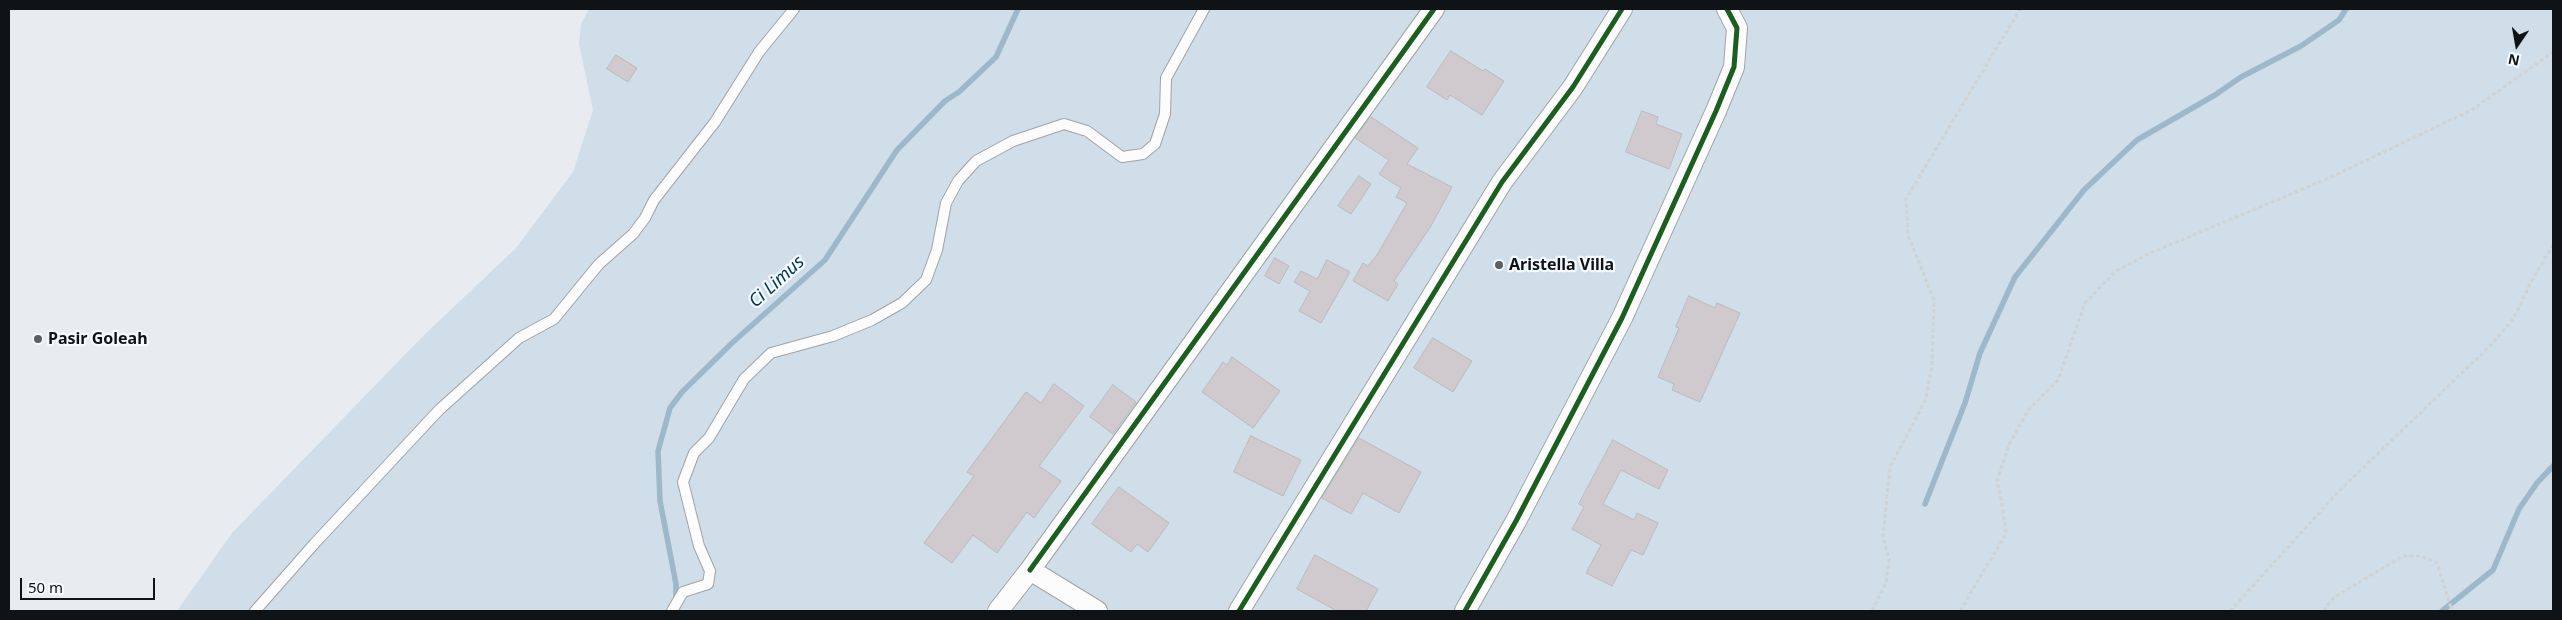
<!DOCTYPE html>
<style>
body{margin:0}
#map{position:relative;width:2562px;height:620px;overflow:hidden;background:#e8ecf0;font-family:"Noto Sans",sans-serif}
canvas{display:block}
.frame{position:absolute;inset:0;border:10px solid #101316;pointer-events:none}
.north{position:absolute;left:2492px;top:20px;width:50px;height:50px;-webkit-text-stroke:4px #f4fafe;paint-order:stroke;rotate:192deg;font-size:14px;font-weight:700;line-height:20px;text-align:center;color:#101316}
.north::after{content:'';display:block;margin:auto;width:18px;height:22px;background:#101316;clip-path:polygon(50% 0,100% 100%,50% 72%,0 100%)}
.scale{position:absolute;left:20px;top:578px;width:135px;height:22px;box-sizing:border-box;border:2px solid #101316;border-top:0;padding-left:6px;font-size:15px;line-height:18px;white-space:nowrap;color:#101316;-webkit-text-stroke:4px #f4fafe;paint-order:stroke}
</style>
<div id="map">
<canvas width="2562" height="620"></canvas>
<div class="frame"></div>
<div class="north">N</div>
<div class="scale">50 m</div>
</div>
<script>
const g = document.querySelector('canvas').getContext('2d');
g.lineJoin = 'round';
function fillPath(path, color) { g.fillStyle = color; g.fill(path, 'evenodd'); }
function trace(path, color, width, dash) { g.strokeStyle = color; g.lineWidth = width; g.lineCap = dash ? 'butt' : 'round'; g.setLineDash(dash || []); g.stroke(path); }
function write(font, color, halo, rows, align = 'center') {
  g.font = font + ' "Noto Sans",sans-serif'; g.lineWidth = 4.5; g.setLineDash([]); g.textBaseline = 'middle'; g.strokeStyle = halo; g.fillStyle = color; for (const [text, x, y, turn = 0] of rows) {
    g.save(); g.translate(x, y); g.rotate((+turn || 0) * Math.PI / 180); g.textAlign = isNaN(turn) ? turn : align; if (halo) g.strokeText(text, 0, 0); g.fillText(text, 0, 0); g.restore();
  }
}
fillPath(new Path2D(`
 M589 9H2553V611H177L232 533 422 337 516 248 573 172 593 110 579 44 581 24Z`), '#cfdee8');
trace(new Path2D(`
 M1925 504 1965 403 1980 353 2015 277 2084 190 2137 140 2215 95 2241 77 2301 46 2339 20 2346 9
 M676 602V584L660 501 658 451 670 408 682 392 732 343 825 260 897 150 945 101 959 92 996 57 1018 9
 M2442 611 2493 570 2519 509 2537 483 2553 466`), '#9cb8c9', 5.5);
const building = new Path2D(`
 M1451 51 1483 71 1485 69 1504 81 1482 115 1450 95 1447 100 1427 87Z
 M616 55 637 68 628 82 607 69Z
 M1642 111 1658 117 1656 124 1682 134 1669 169 1626 152Z
 M1371 117 1418 148 1407 164 1452 187 1431 226 1394 281 1398 284 1388 301 1353 281 1363 263 1368 266 1377 255 1407 203 1396 197 1401 188 1379 174 1389 160 1355 138Z
 M1359 176 1371 184 1351 214 1338 206Z
 M1275 258 1289 266 1279 284 1265 276Z
 M1327 260 1350 272 1321 323 1299 311 1310 291 1294 282 1301 271 1317 279Z
 M1689 296 1715 308 1717 303 1740 313 1700 402 1672 390 1674 384 1658 377 1679 328 1676 327Z
 M1433 338 1472 361 1453 392 1414 368Z
 M1232 357 1280 391 1253 428 1202 392 1223 362 1227 365Z
 M1054 384 1084 406 1039 466 1061 481 1034 518 1027 512 997 553 973 535 952 563 924 543 974 476 967 472 1026 392 1041 403Z
 M1113 385 1136 402 1113 434 1090 417Z
 M1251 436 1301 460 1283 496 1234 472Z
 M1359 438 1421 472 1399 513 1363 493 1351 514 1322 498Z
 M1613 440 1668 470 1659 489 1621 470 1603 504 1634 520 1637 513 1658 523 1643 555 1631 550 1612 586 1586 573 1601 545 1572 529 1584 507 1579 504Z
 M1119 487 1169 523 1148 552 1137 544 1131 552 1092 524Z
 M1315 555 1378 589 1366 611H1337L1297 589Z`);
fillPath(building, '#d0cace');
trace(building, '#bbbbbd', 1);
const lane = new Path2D(`
 M255 611 315 543 439 410 519 338 554 319 599 264 633 234 645 218 654 200 715 122 759 52 794 9
 M672 611 683 592 708 584 710 571 699 546 683 482 694 453 709 438 744 379 771 353 833 336 872 320 902 303 926 280 937 250 946 203 958 181 976 161 1013 141 1064 124 1087 131 1122 157 1143 154 1155 144 1165 114 1166 78 1204 9`);
const street = new Path2D(`
 M1030 570 1434 9
 M998 611 1030 570 1097 611
 M1239 611 1502 182 1573 87 1622 9
 M1465 611 1516 521 1622 318 1716 111 1734 67 1737 28 1727 9`);
trace(lane, '#a0a4a7', 12);
trace(street, '#a0a4a7', 22);
trace(new Path2D(`
 M1872 611 1886 583 1889 560 1883 536 1890 467 1926 399 1932 365 1934 300 1908 235 1906 199 2020 9
 M1960 611 2006 534 2003 510 1997 481 2010 442 2030 408 2058 380 2085 303 2115 272 2148 254 2329 178 2472 110 2553 52
 M2230 611 2341 489 2488 348 2514 318 2531 282 2553 245
 M2324 611 2333 598 2403 556H2421L2437 563 2452 611`), '#d0d2d3', 3, [4, 2.5]);
trace(lane, '#fcfcfd', 10);
trace(street, '#fcfcfd', 20);
trace(new Path2D(`
 M1030 570 1434 9
 M1239 611 1502 182 1573 87 1622 9
 M1465 611 1516 521 1622 318 1716 111 1734 67 1737 28 1727 9`), '#1b5e20', 5);
for (const [x, y, r, color] of [
 [1499,265,5,"#5c5f62"],
 [38,339,5,"#5c5f62"]
]) { const dot = new Path2D(); dot.arc(x, y, r, 0, 2 * Math.PI); g.fillStyle = color; g.fill(dot); trace(dot, '#f4fafe', 2); }
write('bold 16px', '#101316', '#f4fafe', [
 ["Aristella Villa",1509,265],
 ["Pasir Goleah",48,339]
], 'left');
write('italic 18px', '#00364f', '#f4fafe', [
 ["Ci Limus",777,282,-42]
]);
</script>
